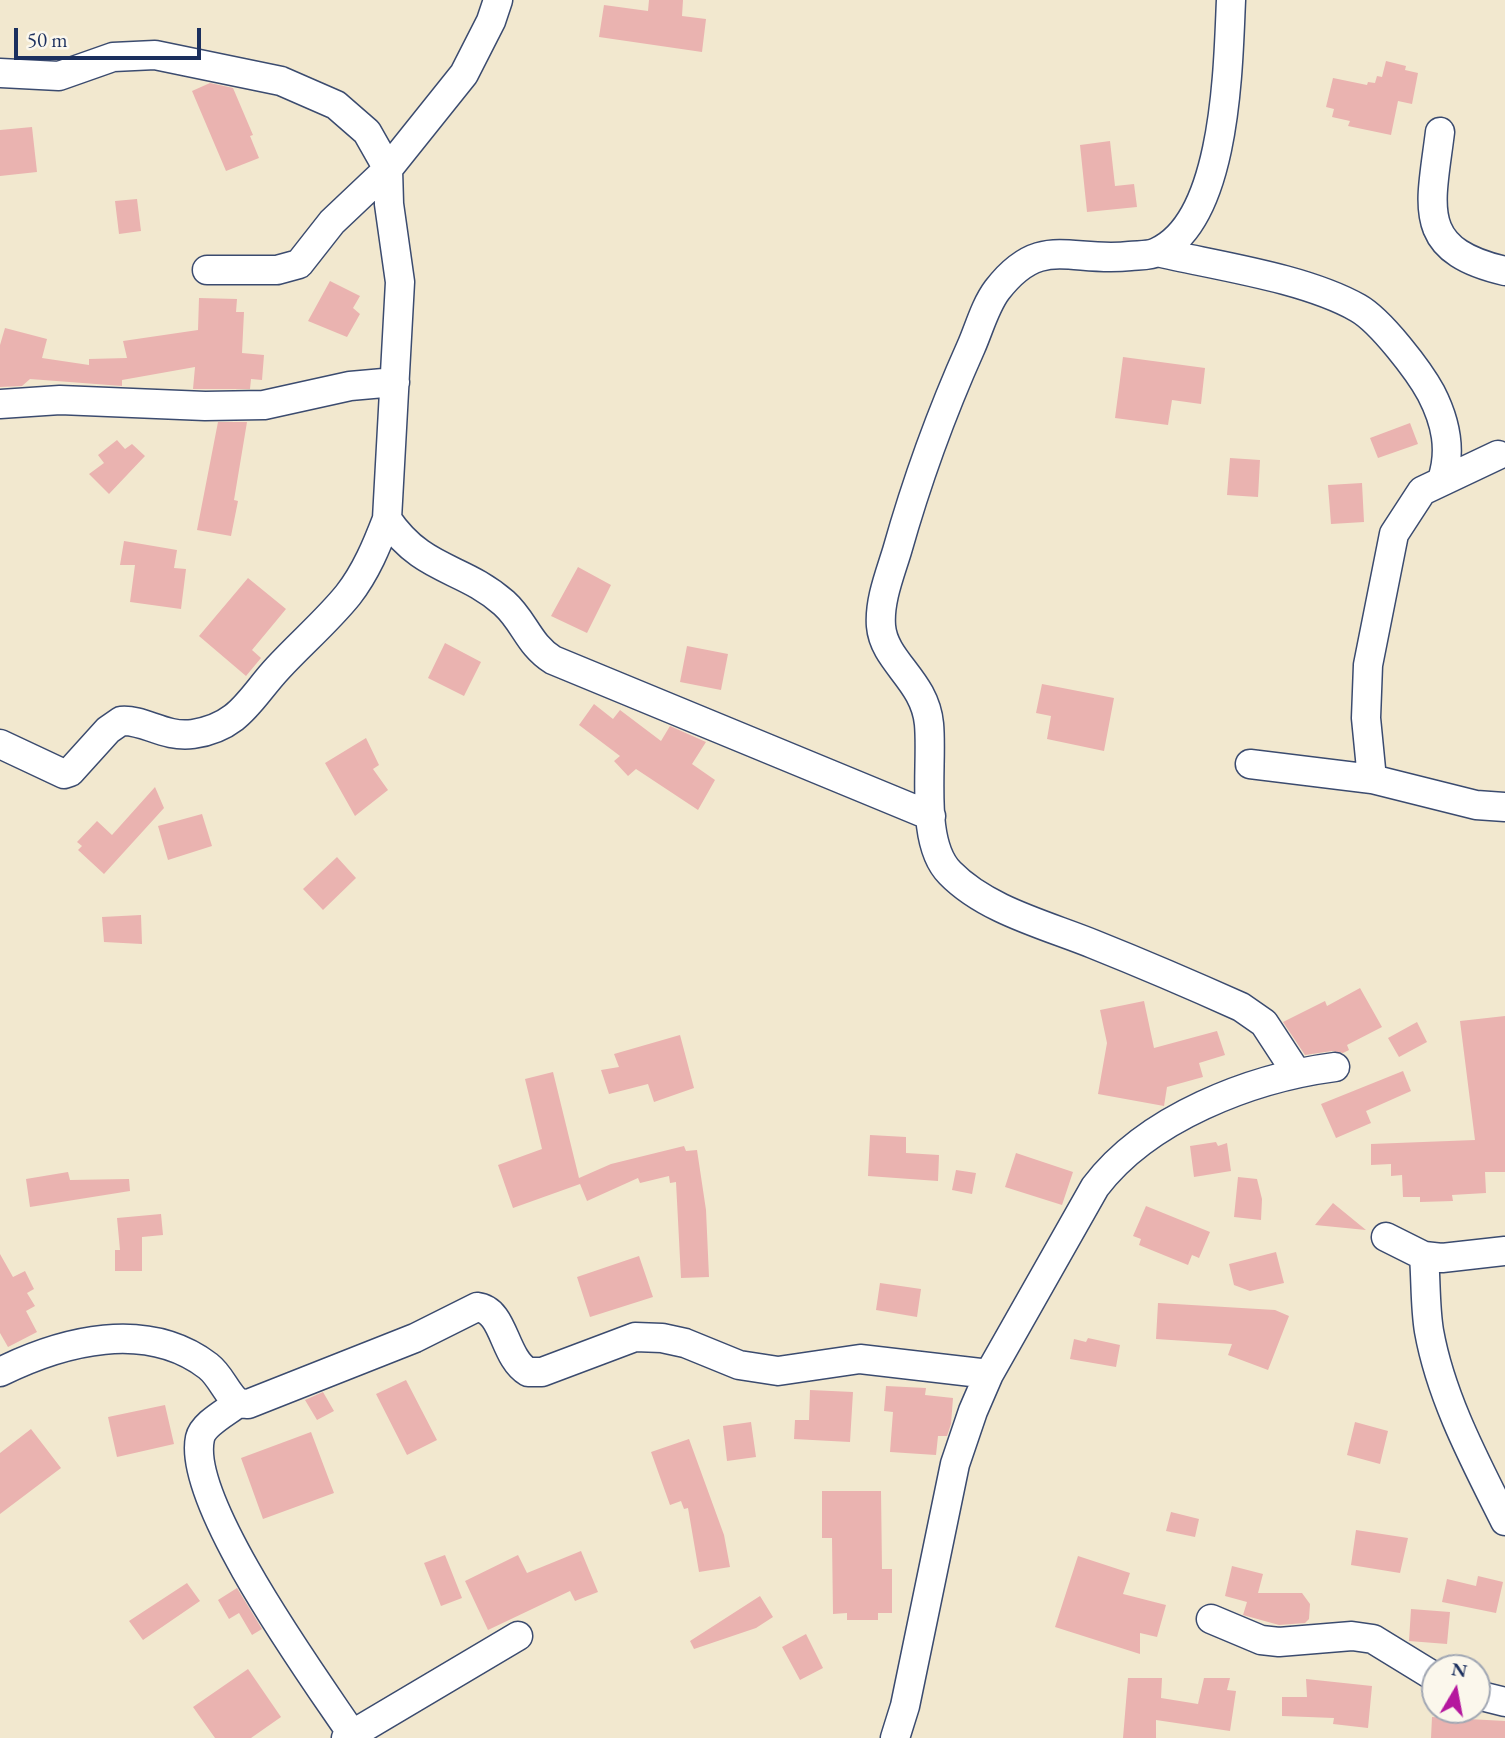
<!DOCTYPE html>
<style>
body{margin:0}
#map{position:relative;width:1505px;height:1738px;overflow:hidden;background:#f2e8cf;font-family:"EB Garamond",serif}
canvas{display:block}
.north{position:absolute;left:1421px;top:1654px;width:70px;height:70px;box-sizing:border-box;background:#fbf7ec;border:2px solid #a1a7b3;border-radius:50%;rotate:10deg;font-size:19px;font-weight:700;line-height:28px;text-align:center;color:#1b2f5e}
.north::after{content:'';display:block;margin:auto;width:24px;height:32px;background:#b5179e;clip-path:polygon(50% 0,100% 100%,50% 72%,0 100%)}
.scale{position:absolute;left:14px;top:28px;width:187px;height:32px;box-sizing:border-box;border:4px solid #1b2f5e;border-top:0;padding-left:9px;font-size:21px;line-height:24px;white-space:nowrap;color:#1b2f5e;-webkit-text-stroke:5px #fbf7ec;paint-order:stroke}
</style>
<div id="map">
<canvas width="1505" height="1738"></canvas>
<div class="north">N</div>
<div class="scale">50 m</div>
</div>
<script>
const g = document.querySelector('canvas').getContext('2d');
g.lineJoin = 'round';
function fillPath(path, color) { g.fillStyle = color; g.fill(path, 'evenodd'); }
function trace(path, color, width, dash) { g.strokeStyle = color; g.lineWidth = width; g.lineCap = dash ? 'butt' : 'round'; g.setLineDash(dash || []); g.stroke(path); }
fillPath(new Path2D(`
 M649 0H683L682 16 706 19 702 52 599 37 604 5 648 11Z
 M1386 61 1406 66 1405 70 1418 73 1412 104 1398 101 1391 135 1348 126 1350 121 1332 117 1334 109 1326 107 1333 78 1367 85 1368 82 1375 83 1377 76 1382 77Z
 M210 83 233 88 253 135 250 136 259 158 226 171 192 91Z
 M32 127 37 172 0 176V130Z
 M1110 141 1115 186 1134 184 1137 207 1087 212 1080 145Z
 M137 199 141 231 119 234 115 201Z
 M330 281 360 296 353 308 360 314 347 337 308 321Z
 M199 298 237 299 236 312H244L242 353 264 355 262 380 251 379 250 389H193L195 367 122 380V386L30 379 22 386 0 387V345L5 328 47 339 42 358 89 365V359L127 358 123 341 198 330Z
 M1123 357 1205 368 1201 404 1172 400 1168 425 1115 418Z
 M218 422H247L234 500 238 501 231 536 197 530Z
 M1410 423 1418 444 1378 458 1370 438Z
 M117 440 125 449 132 444 145 456 109 494 89 474 104 463 98 455Z
 M1230 458 1260 460 1258 497 1227 495Z
 M1362 483 1364 522 1331 524 1328 485Z
 M124 541 177 550 174 568 186 569 181 609 130 602 135 565H120Z
 M578 567 611 585 587 633 551 616Z
 M248 578 286 609 252 650 261 658 246 676 199 636Z
 M445 643 481 662 464 696 428 678Z
 M687 646 728 654 721 690 680 682Z
 M1042 684 1114 698 1104 751 1047 739 1051 716 1036 713Z
 M594 704 613 719 620 710 661 741 670 726 706 742 692 764 715 780 698 810 636 769 628 776 614 761 620 756 579 725Z
 M366 738 379 765 373 769 388 790 355 816 325 763Z
 M155 787 164 808 104 874 78 850 82 846 77 842 97 821 112 835Z
 M202 814 212 846 168 860 158 826Z
 M337 857 356 878 323 910 303 889Z
 M141 915 142 944 104 942 102 917Z
 M1360 988 1382 1027 1347 1045 1349 1050 1343 1053 1332 1051 1305 1055 1283 1022 1325 1001 1327 1006Z
 M1144 1001 1154 1048 1217 1031 1225 1055 1199 1063 1203 1077 1167 1087 1164 1106 1098 1094 1107 1043 1100 1010Z
 M1505 1016V1172H1485L1486 1193 1452 1195 1453 1201 1420 1202V1197H1403L1402 1175 1391 1176V1164L1371 1165V1144L1475 1140 1460 1021Z
 M1417 1022 1427 1042 1399 1057 1388 1038Z
 M680 1035 694 1088 654 1102 648 1084 609 1094 601 1070 619 1067 614 1054Z
 M1403 1071 1411 1091 1366 1111 1371 1123 1336 1138 1321 1104Z
 M553 1072 579 1178 611 1164 684 1146 686 1151 697 1150 706 1210 709 1277 681 1278 676 1182 670 1183 669 1176 640 1183 638 1178 587 1201 580 1184 513 1208 498 1165 542 1149 525 1079Z
 M870 1135 906 1137V1153L939 1155 938 1181 868 1176Z
 M1216 1142 1218 1146 1227 1143 1231 1171 1194 1177 1190 1146Z
 M1016 1153 1073 1172 1062 1205 1005 1187Z
 M956 1170 976 1173 972 1194 952 1190Z
 M68 1172 70 1180 129 1179 130 1191 30 1207 26 1179Z
 M1238 1177 1257 1179 1262 1199 1261 1220 1234 1217Z
 M1333 1203 1366 1230 1315 1225Z
 M1146 1206 1210 1232 1199 1258 1192 1255 1188 1265 1139 1245 1141 1239 1133 1236Z
 M161 1214 163 1235 142 1237V1271H115V1250H120L117 1218Z
 M1276 1252 1284 1283 1250 1291 1234 1285 1229 1264Z
 M0 1254 13 1277 25 1271 34 1289 27 1293 35 1306 26 1311 37 1332 8 1347 0 1333Z
 M639 1256 653 1297 590 1317 577 1277Z
 M880 1283 921 1289 917 1317 876 1310Z
 M1158 1303 1275 1310 1289 1316 1268 1370 1228 1355 1232 1344 1156 1339Z
 M1088 1338 1120 1345 1116 1367 1070 1359 1074 1339 1086 1342Z
 M406 1380 437 1440 407 1455 376 1394Z
 M886 1386 926 1388 925 1395 953 1398 951 1424 947 1436H938L936 1455 890 1452 893 1412 884 1411Z
 M810 1390 853 1392 850 1442 794 1439 795 1420H809Z
 M323 1392 334 1411 317 1420 305 1400Z
 M165 1405 174 1444 117 1457 108 1417Z
 M751 1422 756 1457 727 1461 723 1426Z
 M1355 1422 1388 1431 1380 1464 1347 1455Z
 M31 1429 61 1468 0 1514V1453Z
 M311 1432 334 1493 263 1519 241 1458Z
 M689 1439 724 1535 730 1567 699 1572 688 1508 684 1509 681 1501 670 1505 651 1452Z
 M822 1491H881L882 1569H892V1613H878V1620H847V1613L833 1614 832 1538H822Z
 M1171 1512 1199 1519 1195 1537 1166 1531Z
 M1356 1530 1408 1538 1400 1573 1351 1565Z
 M581 1551 598 1592 575 1601 570 1591 488 1630 465 1581 518 1555 527 1573Z
 M445 1555 462 1598 441 1606 424 1563Z
 M1078 1556 1130 1573 1123 1594 1166 1605 1157 1637 1140 1633V1654L1055 1627Z
 M1232 1566 1263 1574 1258 1593H1302L1310 1604 1309 1619 1305 1623 1279 1625 1243 1615 1247 1602 1225 1596Z
 M1478 1576 1503 1582 1496 1613 1442 1602 1447 1579 1476 1586Z
 M187 1583 200 1601 143 1640 129 1621Z
 M237 1588 262 1629 252 1635 239 1613 229 1619 218 1600Z
 M760 1596 773 1617 756 1628 694 1649 690 1641Z
 M1411 1609 1450 1612 1447 1644 1409 1641Z
 M806 1634 823 1668 800 1680 782 1647Z
 M248 1669 281 1717 251 1738H215L193 1707Z
 M1128 1678H1162L1161 1698 1198 1704 1204 1678H1230L1227 1690 1236 1691 1230 1731 1156 1720V1738H1123Z
 M1306 1679 1372 1686 1368 1728 1333 1724 1334 1718 1282 1716V1697H1307Z
 M1432 1717 1505 1721V1738H1431Z`), '#eab3b0');
const minor = new Path2D(`
 M1231 0C1228 65 1227 220 1157 252 1150 256 1138 255 1130 256 1070 263 1041 233 997 290 985 306 979 329 971 347 941 414 917 480 897 551 890 574 879 601 881 626 884 662 925 680 929 724 933 766 919 842 950 873 986 910 1046 925 1093 944 1143 964 1192 985 1241 1007L1264 1023 1296 1072
 M0 73 59 76 113 57 155 55 281 81 336 105 367 132 388 169 389 204 400 282 387 519C377 545 366 572 348 595 327 621 301 643 278 668 250 698 240 727 193 734 164 738 144 719 121 721L108 730 70 772 64 774 0 744
 M1440 132C1431 206 1414 250 1505 271
 M1157 252C1218 266 1305 278 1358 308 1381 321 1419 371 1431 393 1446 422 1452 450 1442 480
 M207 270H277L299 264 332 222 388 169 464 74 491 21 498 0
 M0 404 60 400 205 406 264 405 350 386 395 382
 M387 519C423 572 462 566 504 603 525 622 528 644 553 660L931 816
 M1250 764 1372 779 1476 805 1505 807
 M1372 779 1366 718 1368 665 1394 534 1422 491 1498 455
 M1386 1237 1424 1256 1442 1258 1505 1251
 M1424 1256C1426 1281 1425 1307 1429 1331 1441 1398 1475 1461 1505 1521
 M0 1372C63 1341 146 1319 208 1366 221 1376 226 1393 238 1403L248 1404 415 1338 477 1307C505 1310 503 1357 528 1372H542L635 1337 662 1338 685 1343 739 1365 778 1371 860 1359 989 1374
 M238 1403C227 1412 203 1424 200 1438 186 1502 315 1679 352 1734
 M1211 1619 1261 1640 1279 1642 1352 1636 1373 1639 1435 1677
 M1477 1695 1505 1702
 M346 1738 518 1636
 M895 1738 905 1706 955 1464 973 1411 989 1374 1095 1187C1147 1118 1251 1078 1335 1067`);
trace(minor, '#3b4b6f', 31);
trace(minor, '#fff', 28);
</script>
